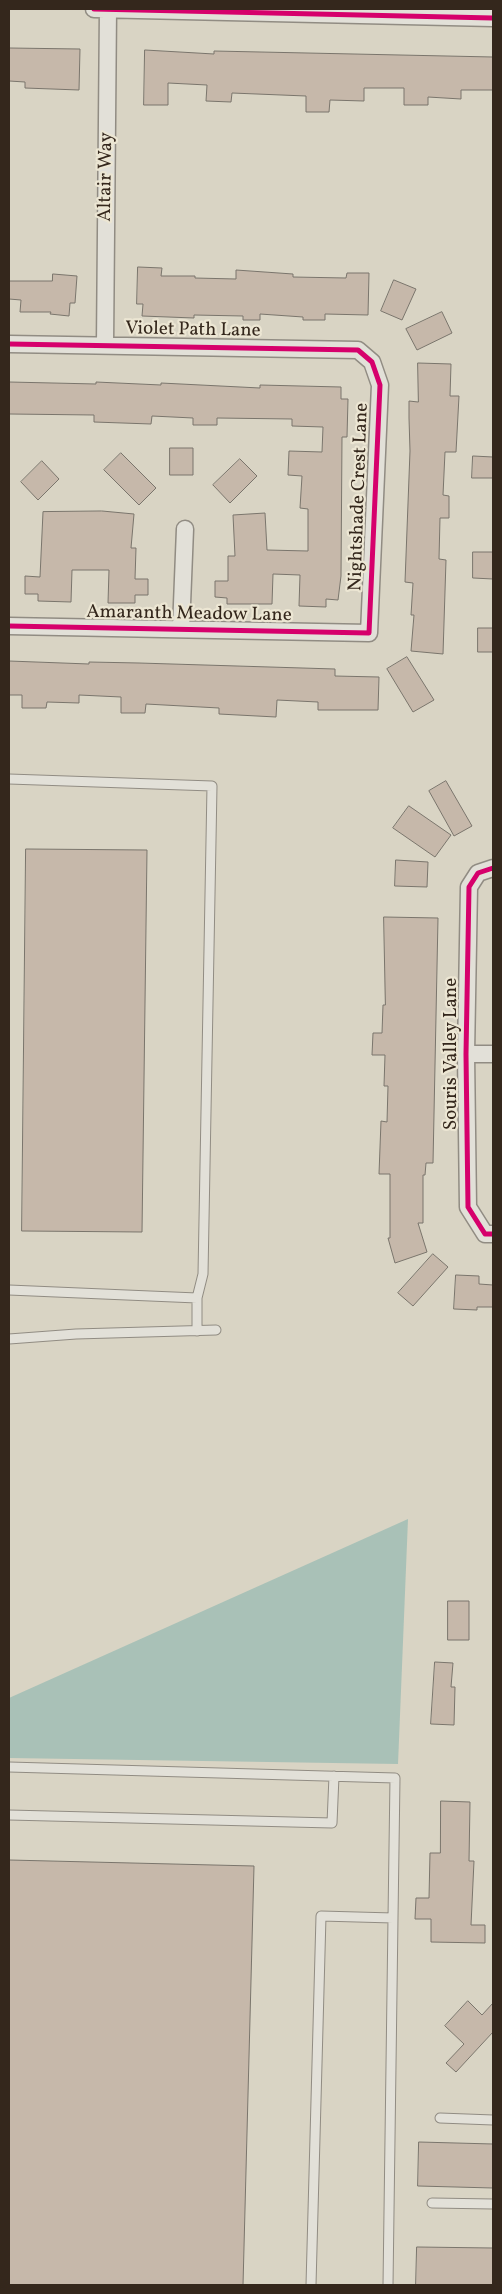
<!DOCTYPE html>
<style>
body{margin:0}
#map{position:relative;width:502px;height:2294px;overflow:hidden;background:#d9d4c4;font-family:Vollkorn,serif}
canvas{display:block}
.frame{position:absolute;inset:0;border:10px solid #34271c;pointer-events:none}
</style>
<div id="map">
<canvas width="502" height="2294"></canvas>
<div class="frame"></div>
</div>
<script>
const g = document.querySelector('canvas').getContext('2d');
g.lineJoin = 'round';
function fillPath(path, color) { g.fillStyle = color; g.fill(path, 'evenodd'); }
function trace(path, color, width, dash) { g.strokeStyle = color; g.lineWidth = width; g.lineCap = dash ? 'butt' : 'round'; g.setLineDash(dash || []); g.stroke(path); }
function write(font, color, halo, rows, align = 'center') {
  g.font = font + ' Vollkorn,serif'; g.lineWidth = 4.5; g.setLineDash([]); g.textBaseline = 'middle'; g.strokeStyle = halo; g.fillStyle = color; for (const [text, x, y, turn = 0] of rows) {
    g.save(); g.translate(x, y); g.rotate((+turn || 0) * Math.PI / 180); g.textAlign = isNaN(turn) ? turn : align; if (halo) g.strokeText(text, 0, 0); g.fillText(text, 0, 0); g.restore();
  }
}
fillPath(new Path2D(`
 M408 1519 398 1764 9 1758V1698Z`), '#a9c1b7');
const building = new Path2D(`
 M9 48 80 49 79 90 25 88V82L9 81Z
 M145 50 214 54V51L493 57V90H461V99L428 97V105H404V88H364V101L330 100 329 112H306V96L232 93 231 102 206 101 207 85 168 83V105H144Z
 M138 267 162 268 161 276H195V278L236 279V270L293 274V277L346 278 347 273H369L368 315 325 314V320H303V317L260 314V320H243V316L194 315V318L142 316 143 304H137Z
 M53 274 77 276 75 303H70L69 316 50 314 51 312H20L21 300 9 299V281H52Z
 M394 280 416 289 402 320 381 311Z
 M442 312 452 333 417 350 406 329Z
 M418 363 451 364 450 396H459L456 452H445L443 495 449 496V518H440L439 559 446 560 443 654 411 651 414 615H411L413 583 405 582 410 451 409 418V401L418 402Z
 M9 382 96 384V382L161 385V383L260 388V385L341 387V399H348L347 437H342L341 576 338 600 326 599V607L299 606 300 575 273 574 272 604H227V598L215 597V581H228V556H235L233 515 265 513 267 550 308 551V509L300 508 302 476 288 475 289 451 322 452 323 427 292 426V419L217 418V425H193V418L152 416 151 424 94 422V415L9 414Z
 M170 448H193V475H170Z
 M121 453 156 488 139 505 104 470Z
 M473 456 493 457V478H472Z
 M240 459 257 476 230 503 213 485Z
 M42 461 59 479 38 500 21 482Z
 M102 511 134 514 131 548H136L135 579H148V595H135V603H108L109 570H72L71 602 38 601V594H25V576L40 577 43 512Z
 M473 552H493V579L473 578Z
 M478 628H493V652H478Z
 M407 657 434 700 413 712 387 669Z
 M9 661 89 664V662L139 663 335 669V676L379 677 378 710H318V702L277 700 276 717 219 714V708L146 704 145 713H121V697L79 695V703L47 702 46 708H22V695H9Z
 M446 781 472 826 454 836 429 791Z
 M409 806 451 835 435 857 393 828Z
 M26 849 147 850 142 1232 22 1231Z
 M396 860 428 862 427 887 395 886Z
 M384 917 438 918 433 1163H426L425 1175H423V1223H418L427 1252 395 1263 388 1238H390V1174H379L381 1121 387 1122 388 1086H384L385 1055H372L373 1033H382L383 1005H385Z
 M433 1254 448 1267 413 1306 398 1293Z
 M456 1275 479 1276V1284L493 1285V1307H477V1310L454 1309Z
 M448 1601H469V1640H448Z
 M435 1662 453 1663 451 1687H455L454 1725 431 1724Z
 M441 1801 470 1802 469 1861H474L471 1925H485V1943L431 1942V1919H415L416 1898H429L430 1853H440Z
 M9 1860 254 1866 243 2285H9Z
 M468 2001 482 2015 493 2003V2032L456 2072 446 2063 464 2044 445 2026Z
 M419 2142 493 2144V2188L418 2186Z
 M417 2247 493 2248V2285H416Z`);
fillPath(building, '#c6b8aa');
trace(building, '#7a756c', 1);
const lane = new Path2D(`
 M9 779 212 786 203 1274 197 1298 9 1290
 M197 1298V1331
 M9 1339 76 1334 216 1330
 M9 1767 395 1778 393 1918
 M9 1815 332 1823 334 1776
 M440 2118 493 2120
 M432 2203 493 2204
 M311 2285 321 1916 393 1918 388 2285`);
const street = new Path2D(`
 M94 9 493 18
 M9 344 358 350 372 362 380 385 369 633 9 626
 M105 344 108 9
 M181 629 185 529
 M493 868 478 873 469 887 466 1054 468 1207 485 1234H493
 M466 1054H493`);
trace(lane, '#918c83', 11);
trace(street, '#918c83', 19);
trace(lane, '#e2e0d8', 9);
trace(street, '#e2e0d8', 16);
trace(new Path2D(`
 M94 9 493 18
 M9 344 358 350 372 362 380 385 369 633 9 626
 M493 868 478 873 469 887 466 1054 468 1207 485 1234H493`), '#d6006c', 5);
write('19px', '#34271c', '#ece6d3', [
 ["Altair Way",107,177,-89],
 ["Violet Path Lane",193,331,1],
 ["Nightshade Crest Lane",360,497,-88],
 ["Amaranth Meadow Lane",189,615,1],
 ["Souris Valley Lane",453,1054,-90]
]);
</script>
